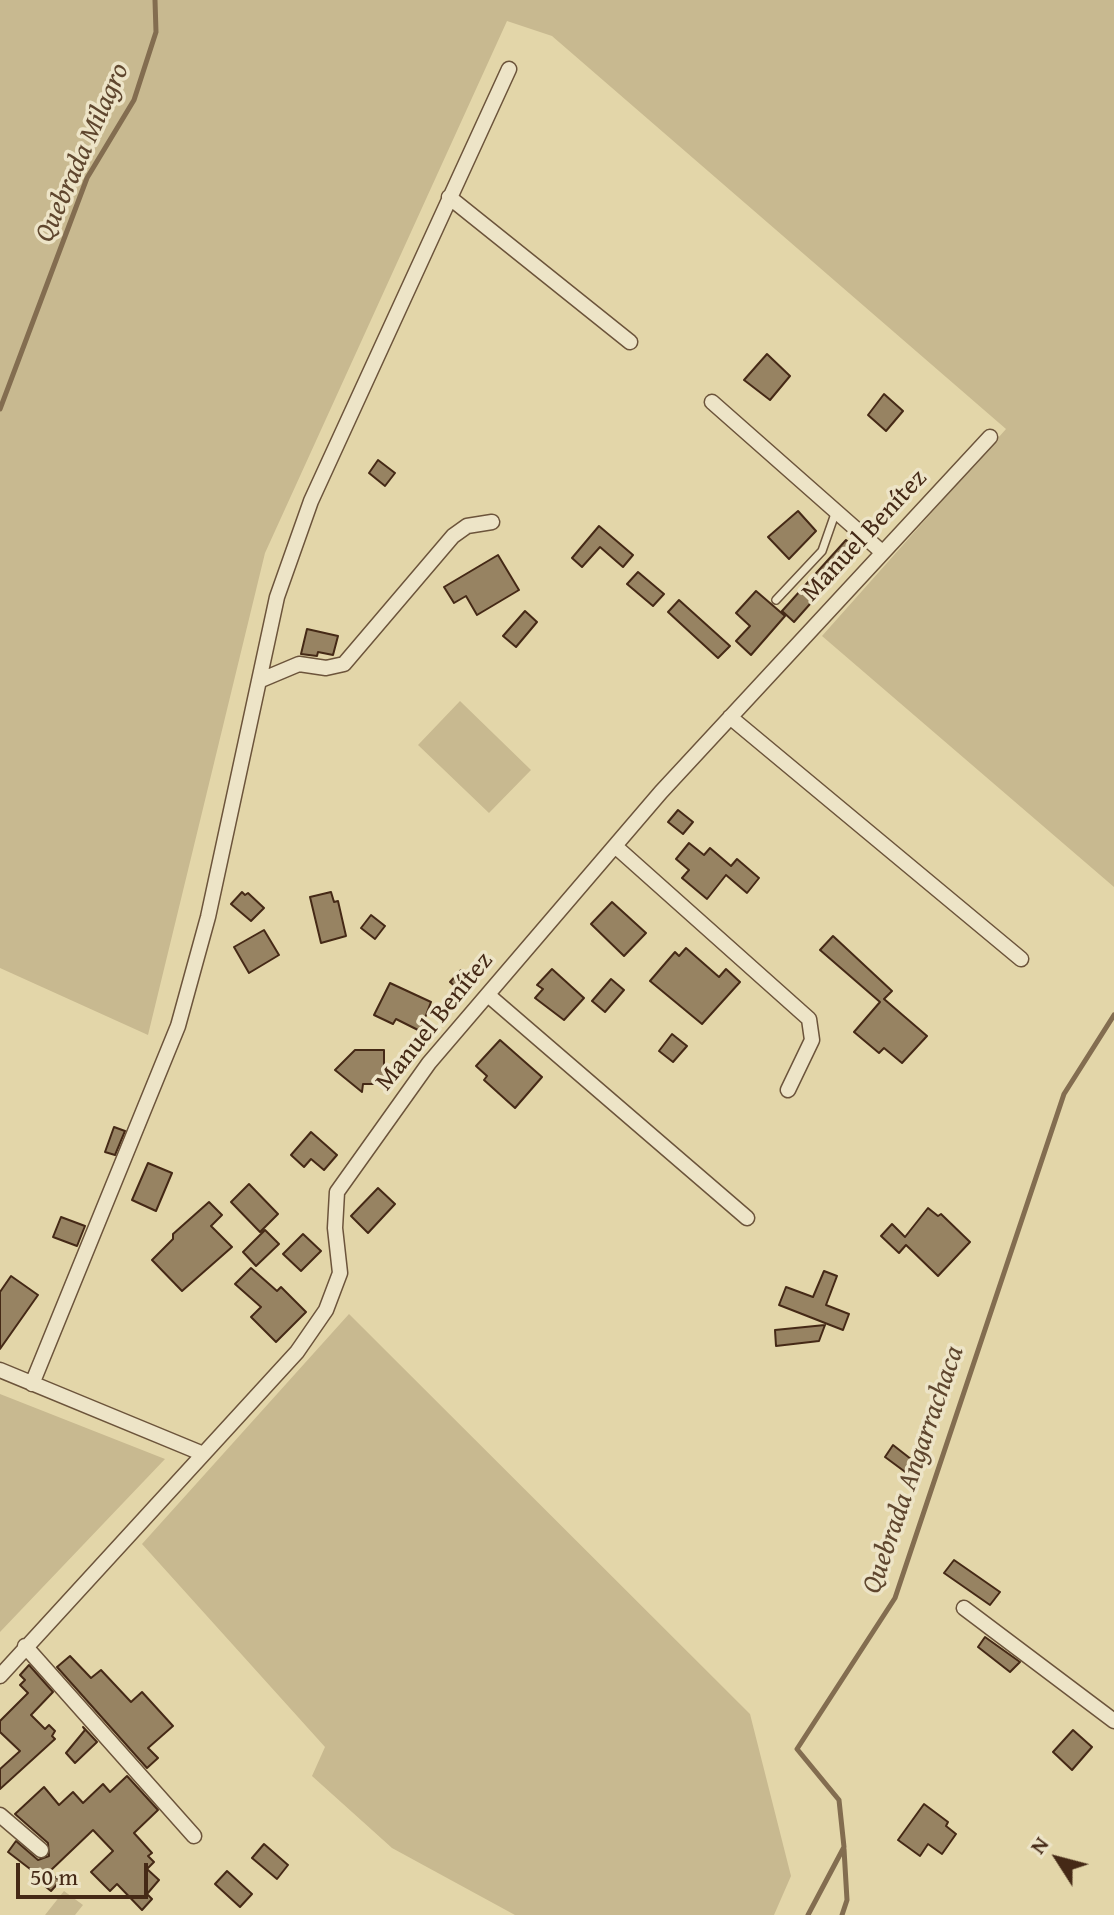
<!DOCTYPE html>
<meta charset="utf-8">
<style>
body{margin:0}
#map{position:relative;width:1114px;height:1915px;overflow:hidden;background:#e3d6a9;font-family:"Gentium Book Plus",serif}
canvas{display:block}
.north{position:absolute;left:1018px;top:1819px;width:80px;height:80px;-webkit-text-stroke:6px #ede4c7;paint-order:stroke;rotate:306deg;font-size:22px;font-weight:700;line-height:32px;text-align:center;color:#452916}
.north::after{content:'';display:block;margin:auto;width:28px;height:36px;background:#452916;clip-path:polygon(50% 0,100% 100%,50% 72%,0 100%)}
.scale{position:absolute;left:16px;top:1863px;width:132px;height:36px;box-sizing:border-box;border:4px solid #452916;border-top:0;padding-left:10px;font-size:24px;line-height:28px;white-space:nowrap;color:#452916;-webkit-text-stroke:6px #ede4c7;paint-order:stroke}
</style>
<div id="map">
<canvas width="1114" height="1915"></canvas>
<div class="north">N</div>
<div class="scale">50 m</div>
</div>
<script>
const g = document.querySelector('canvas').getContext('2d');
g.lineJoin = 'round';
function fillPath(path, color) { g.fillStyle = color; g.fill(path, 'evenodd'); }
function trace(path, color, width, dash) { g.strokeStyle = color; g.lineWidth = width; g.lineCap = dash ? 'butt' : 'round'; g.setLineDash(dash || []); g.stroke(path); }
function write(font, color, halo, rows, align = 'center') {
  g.font = font + ' "Gentium Book Plus",serif'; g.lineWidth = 7; g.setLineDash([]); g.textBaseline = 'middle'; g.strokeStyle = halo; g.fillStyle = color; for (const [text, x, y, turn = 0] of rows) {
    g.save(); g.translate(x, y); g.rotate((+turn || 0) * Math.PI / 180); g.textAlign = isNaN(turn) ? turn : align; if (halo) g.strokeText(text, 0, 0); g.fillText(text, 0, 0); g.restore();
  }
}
fillPath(new Path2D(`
 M0 0H1114V887L822 636 1006 429 552 36 507 21 265 553 148 1035 0 968Z
 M460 701 531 770 489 813 418 745Z
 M349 1314 750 1714 791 1876 774 1915H515L392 1848 312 1776 325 1747 142 1544Z
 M0 1394 165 1459 0 1632Z
 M64 1891 83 1905 75 1915H45Z`), '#c8b990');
trace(new Path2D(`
 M0 409 87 178 134 100 156 32 155 0
 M808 1915 844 1847 839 1800 797 1749 895 1598 1064 1094 1114 1015
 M842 1915 847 1900 844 1849`), '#836d50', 5);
const building = new Path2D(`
 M767 354 790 376 770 400 744 380Z
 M884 394 903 411 886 431 868 415Z
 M378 460 395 473 385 486 369 473Z
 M798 511 816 531 789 559 768 537Z
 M599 526 633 555 623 567 600 547 582 567 572 558Z
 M846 540 858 550 794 622 782 611Z
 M498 555 519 590 477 615 466 596 454 603 444 587Z
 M638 572 664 594 653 606 627 584Z
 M756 591 785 616 751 655 736 641 750 626 736 613Z
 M679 600 730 646 718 658 668 612Z
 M525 611 537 622 516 647 503 636Z
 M307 629 338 636 333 655 318 652 317 656 301 654Z
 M678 810 693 822 683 834 668 822Z
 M689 843 704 855 710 848 731 866 737 859 759 878 747 893 726 875 707 899 682 878 689 870 676 859Z
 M242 892 245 895 248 893 264 908 251 921 231 904Z
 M331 892 334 902 338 901 346 936 321 943 310 897Z
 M612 902 646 933 624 956 591 924Z
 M371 915 385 926 375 939 361 928Z
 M264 930 279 955 249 973 234 947Z
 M833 936 892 991 884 999 927 1036 902 1063 884 1048 879 1053 854 1032 880 1002 820 950Z
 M686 948 719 977 726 969 740 982 702 1024 650 981 675 952 679 956Z
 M552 969 584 998 564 1020 535 998 543 989 537 985Z
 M461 970 476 984 465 995 450 982Z
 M611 979 624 990 605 1012 592 1001Z
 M390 983 431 1002 420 1031 396 1019 393 1024 374 1015Z
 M672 1034 687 1046 673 1062 659 1051Z
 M500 1040 542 1077 515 1108 484 1080 487 1076 476 1066Z
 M355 1050H384V1084H363L362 1092 335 1070Z
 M114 1127 125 1131 115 1155 105 1152Z
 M311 1132 337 1155 324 1170 311 1159 304 1167 291 1155Z
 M148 1163 172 1173 156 1211 132 1200Z
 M249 1184 278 1214 260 1232 231 1202Z
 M378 1188 395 1204 368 1233 351 1216Z
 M209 1202 222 1215 211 1226 232 1247 182 1291 152 1260 173 1239V1234Z
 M928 1208 938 1216 941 1214 970 1242 938 1276 906 1245 899 1253 881 1236 892 1224 905 1237Z
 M61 1217 85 1226 77 1246 53 1237Z
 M265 1230 279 1244 256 1266 243 1252Z
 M303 1234 321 1251 301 1271 283 1254Z
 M251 1268 277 1291 281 1287 306 1312 276 1342 251 1317 261 1307 235 1284Z
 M824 1271 837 1276 826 1305 849 1314 843 1330 779 1305 786 1287 813 1297Z
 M11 1276 38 1295 0 1349V1292Z
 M825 1325 819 1341 776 1346 775 1330Z
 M893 1445 916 1463 908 1474 885 1457Z
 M954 1560 1000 1592 990 1605 944 1573Z
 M985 1637 1020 1662 1010 1672 978 1647Z
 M70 1656 91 1678 101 1670 131 1702 142 1692 173 1726 148 1748 158 1758 147 1768 57 1667Z
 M29 1665 53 1692 31 1715 45 1729 49 1725 55 1731 52 1736 55 1739 0 1789V1769L20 1751 0 1732V1721L28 1693 20 1685 25 1680 20 1675Z
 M83 1727 97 1742 75 1763 66 1753 85 1730Z
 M1073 1730 1092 1747 1072 1770 1053 1752Z
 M127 1776 158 1810 134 1833 152 1853 148 1856 154 1862 147 1869 159 1880 147 1894 152 1899 142 1910 117 1884 110 1891 91 1872 113 1851 93 1830 49 1872 60 1881 51 1891 31 1875 34 1872 8 1852 16 1841 38 1860 49 1856 48 1843 15 1814 44 1787 59 1805 73 1792 83 1803 103 1784 110 1792Z
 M924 1804 948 1822 946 1826 956 1834 942 1854 928 1844 920 1856 898 1840Z
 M264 1844 288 1865 277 1879 252 1858Z
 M227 1871 252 1894 240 1907 215 1884Z`);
fillPath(building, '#978362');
trace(building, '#452916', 2);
const service = new Path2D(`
 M776 600 822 551 836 511`);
const minor = new Path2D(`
 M449 197 630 342
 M712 402 882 552
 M261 680 299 664 326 668 344 664 453 536 467 526 492 522
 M730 717 1021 959
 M615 846 809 1019 812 1040 788 1090
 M488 995 747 1218
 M0 1370 201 1453
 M32 1384 178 1026 208 917 277 597 311 501 509 69
 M964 1608 1114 1721
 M25 1646 194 1836
 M0 1676 297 1352 326 1310 340 1273 335 1228 337 1192 429 1063 661 792 990 437
 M0 1815 41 1850`);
trace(service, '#6c543b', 10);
trace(minor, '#6c543b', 17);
trace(service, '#ede4c7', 7);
trace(minor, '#ede4c7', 14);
write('26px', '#452916', '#ede4c7', [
 ["Manuel Benítez",865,536,-47],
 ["Manuel Benítez",435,1022,-51]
]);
write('italic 28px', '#5f462e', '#ede4c7', [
 ["Quebrada Milagro",83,153,-66],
 ["Quebrada Angarrachaca",914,1470,-71]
]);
</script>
